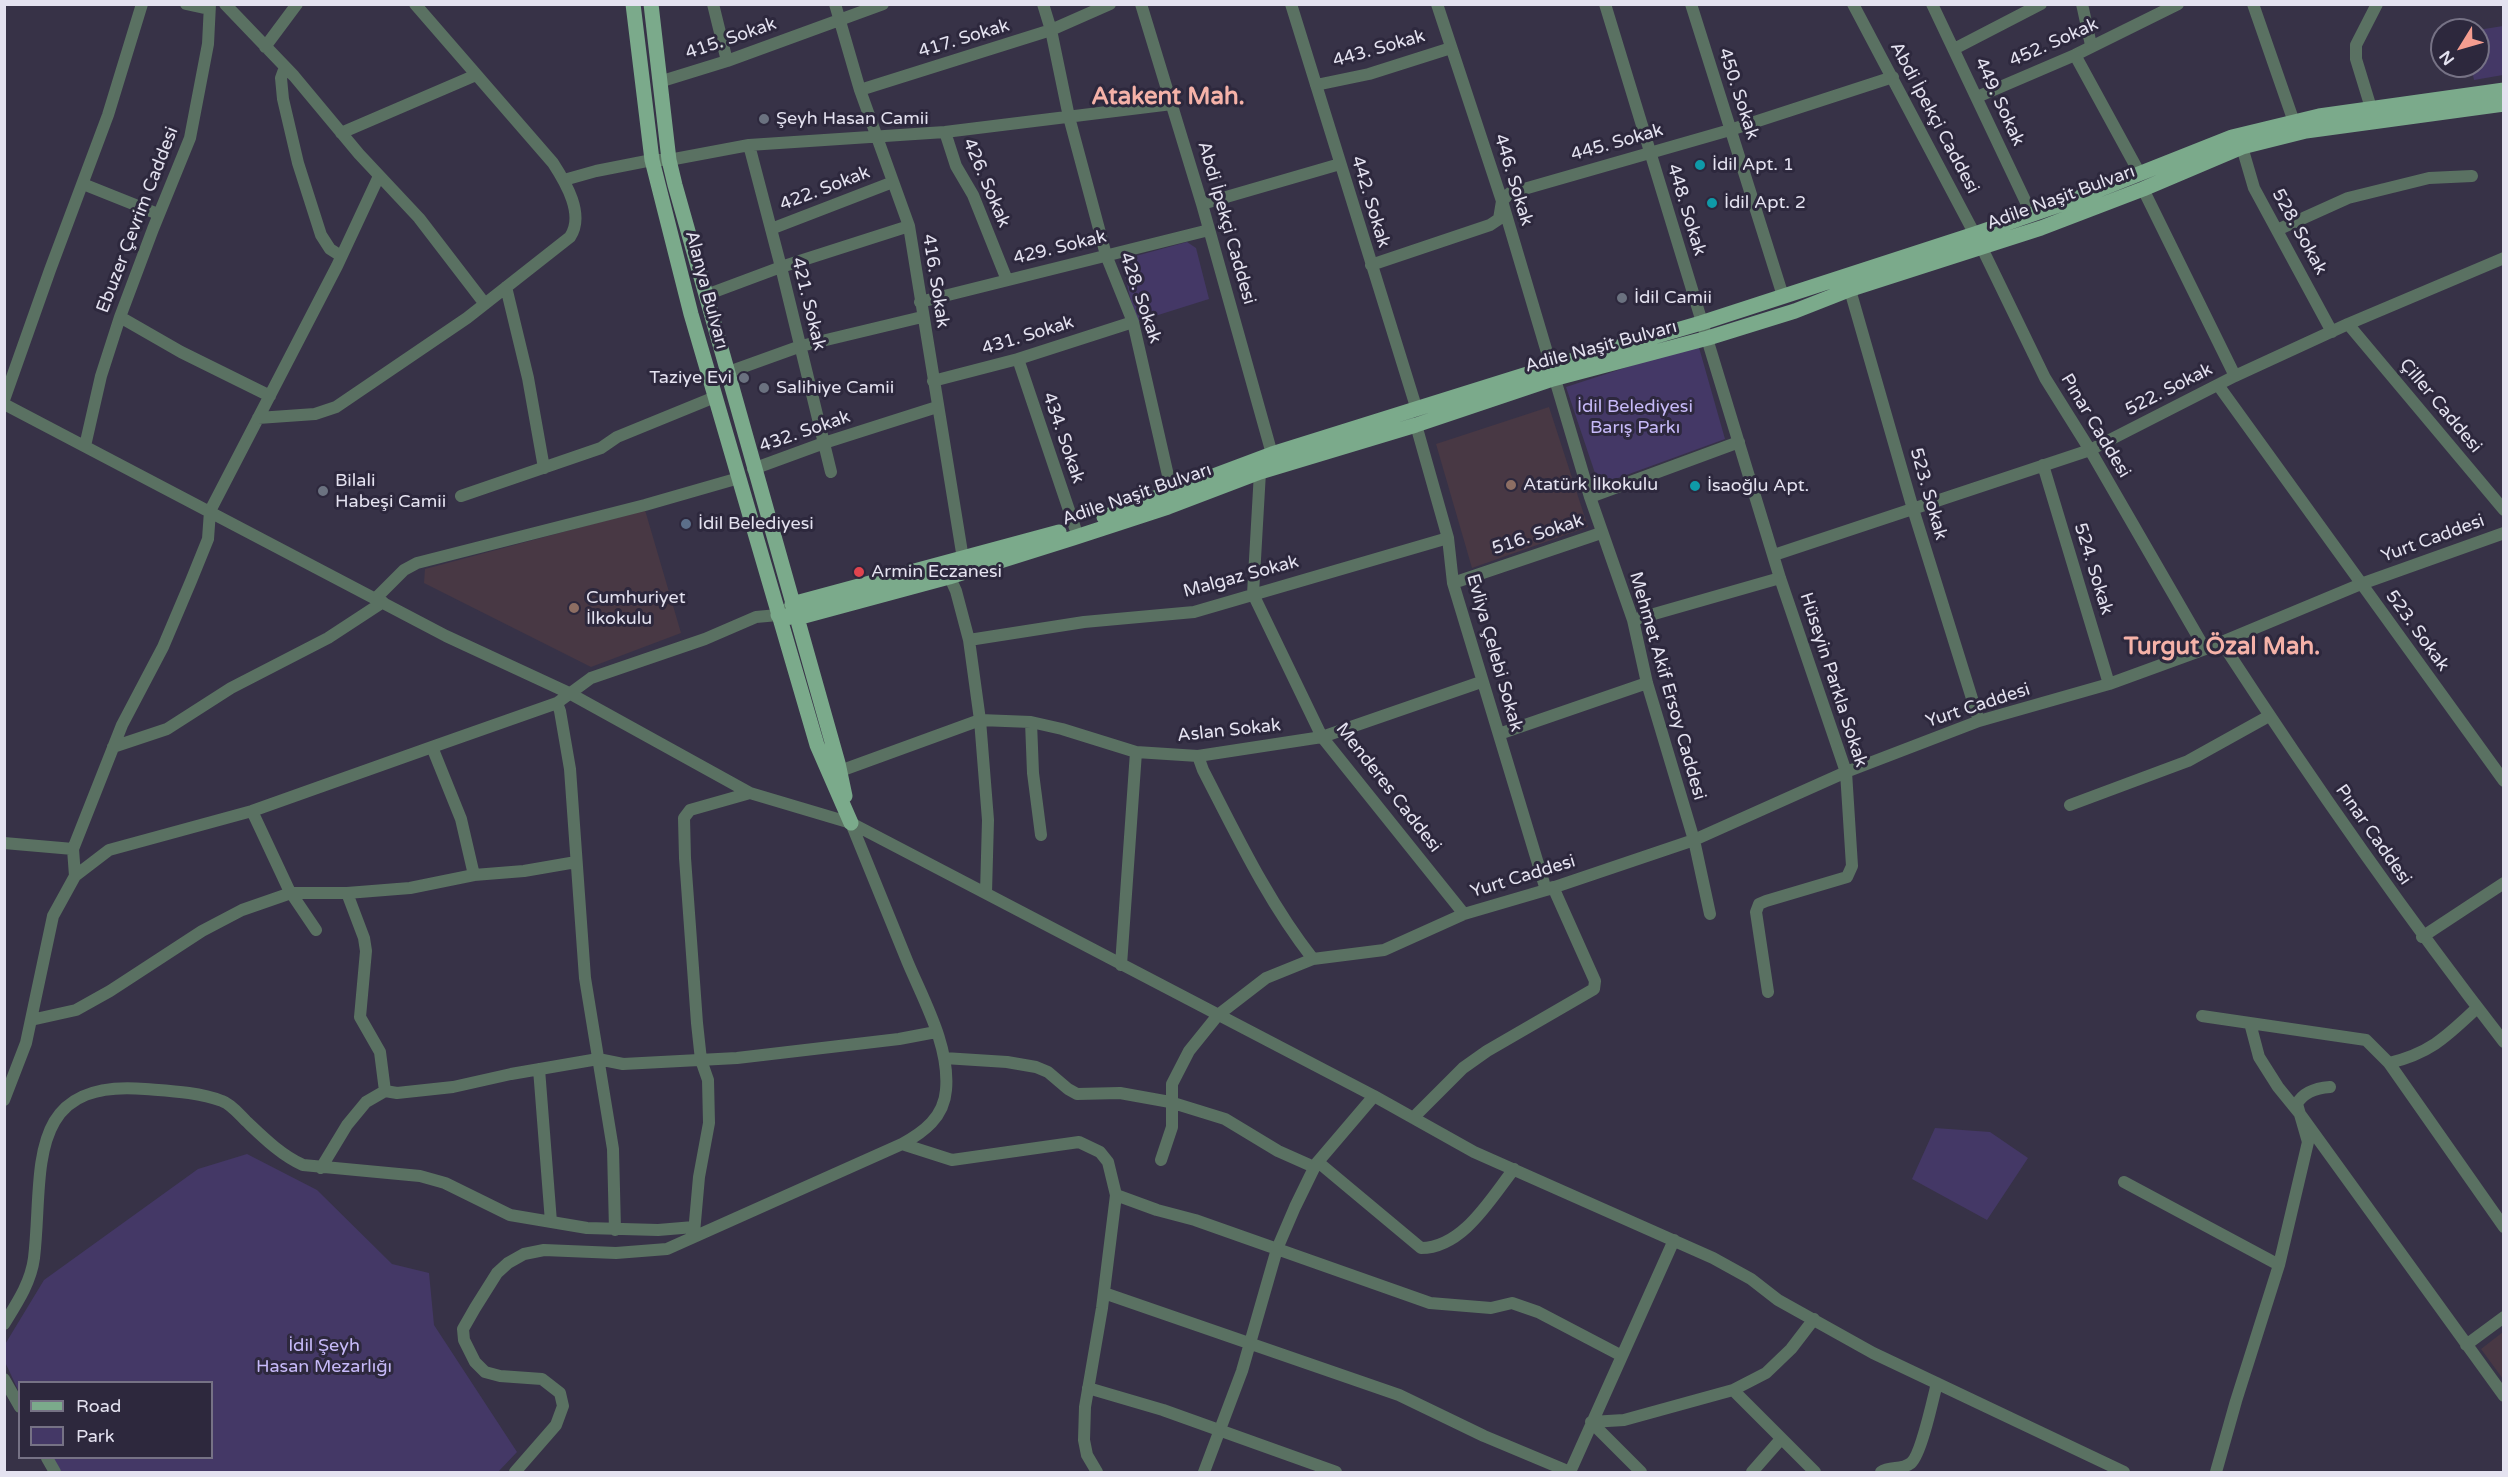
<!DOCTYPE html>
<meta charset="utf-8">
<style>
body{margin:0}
#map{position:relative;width:2508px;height:1477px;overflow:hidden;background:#373247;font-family:"Varela Round",sans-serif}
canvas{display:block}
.frame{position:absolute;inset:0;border:6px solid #e4e2f0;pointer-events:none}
.legend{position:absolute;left:18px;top:1381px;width:195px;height:78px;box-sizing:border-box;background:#2d283d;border:2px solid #767285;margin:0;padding:8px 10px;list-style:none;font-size:18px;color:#e4e2f0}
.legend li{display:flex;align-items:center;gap:12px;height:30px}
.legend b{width:30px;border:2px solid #767285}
.north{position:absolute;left:2430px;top:18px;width:60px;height:60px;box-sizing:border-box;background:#2d283d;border:2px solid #767285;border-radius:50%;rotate:233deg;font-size:16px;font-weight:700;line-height:24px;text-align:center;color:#e4e2f0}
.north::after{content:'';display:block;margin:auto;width:21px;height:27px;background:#f59d90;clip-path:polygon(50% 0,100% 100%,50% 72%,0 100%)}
</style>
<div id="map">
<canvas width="2508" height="1477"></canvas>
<div class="frame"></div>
<ul class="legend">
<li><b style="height:8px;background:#7baa8b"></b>Road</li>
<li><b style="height:16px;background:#443866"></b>Park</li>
</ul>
<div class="north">N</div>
</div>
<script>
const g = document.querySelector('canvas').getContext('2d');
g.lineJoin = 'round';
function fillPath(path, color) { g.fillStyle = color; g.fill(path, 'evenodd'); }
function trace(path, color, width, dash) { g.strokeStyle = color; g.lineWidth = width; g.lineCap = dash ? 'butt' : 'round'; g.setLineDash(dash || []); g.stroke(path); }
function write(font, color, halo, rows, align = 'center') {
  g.font = font + ' "Varela Round",sans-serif'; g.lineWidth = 6; g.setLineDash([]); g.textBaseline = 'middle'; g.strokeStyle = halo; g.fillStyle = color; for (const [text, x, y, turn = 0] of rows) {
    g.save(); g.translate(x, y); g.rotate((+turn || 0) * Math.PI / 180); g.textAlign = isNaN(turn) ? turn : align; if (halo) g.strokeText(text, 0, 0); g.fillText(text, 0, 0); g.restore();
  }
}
fillPath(new Path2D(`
 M1549 407 1588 527 1472 568 1436 444Z
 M645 510 681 633 591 667 424 583 425 569Z
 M2503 1332V1379L2481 1349Z`), '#483844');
fillPath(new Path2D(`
 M2503 26V75L2474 80 2471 66H2478V30Z
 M1187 242 1196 248 1209 299 1136 322 1121 260Z
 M1698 344 1725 439 1599 485 1566 387Z
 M1935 1128 1990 1132 2028 1158 1987 1220 1912 1179Z
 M247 1154 317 1190 392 1264 429 1273 434 1325 517 1452 498 1472H61L53 1458H212V1382H20L19 1392 5 1362 4 1346 44 1280 198 1169Z`), '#443866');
trace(new Path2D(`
 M186 4 209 9
 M225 4 294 76 359 154 419 218 485 304
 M713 4 727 61
 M835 4 860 90 909 226 964 565
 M1043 4 1051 30 1069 117 1106 255 1133 322 1172 493
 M1141 4 1202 204 1272 454
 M1291 4 1417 410
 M1437 4 1502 201 1590 497 1633 620 1647 683 1694 840 1710 914
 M1605 4 1780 578 1846 772 1852 866 1847 877 1766 901 1759 904 1756 912 1768 992
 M1691 4 1783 296
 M1853 4 1982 248 2045 378 2090 450 2205 649
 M1932 4 2032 215
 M2082 4 2091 45
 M2253 4 2294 122
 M265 47 297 4
 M1954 49 2041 4
 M2075 55 2140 174
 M285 67 281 78 283 99 298 163 321 235 330 249 341 256
 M659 82 727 61 883 4
 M1316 85 1369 74 1451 48
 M860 90 1051 30 1110 4
 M1977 97 2075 55 2178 4
 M2371 108 2356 59V45L2377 4
 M945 132 956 166 973 195 1007 280
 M341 133 476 75
 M749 145 781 267 831 472
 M2242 147 2254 188 2332 332
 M564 180 596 171 652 160H669L749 145 945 132 1172 104
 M83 184 158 214
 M2143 189 2235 376
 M1202 204 1340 164
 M771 229 893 182
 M2277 230 2348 198 2429 178 2472 176
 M1371 265 1490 225 1499 219 1502 201 1510 193 1730 130 1893 77
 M1848 283 1913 509 1979 721
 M506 287 528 378 544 468
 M706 295 781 267 909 226
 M920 302 1209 230
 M120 317 181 352 270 396
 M2348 324 2504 510
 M1018 359 1075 528
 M726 373 801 346 922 317
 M933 381 1018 359 1133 322
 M2218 385 2504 781
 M4 400 50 270 108 115 142 4
 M4 404 446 636 569 693 750 793 851 823 1374 1096 1474 1152 1713 1258 1751 1279 1778 1300 1873 1353 2124 1472
 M258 418 315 414 336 407 467 318 570 237C585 215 566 183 553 163L415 4
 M1416 425 1448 538 1453 583 1546 890
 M85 446 101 376 120 317 153 229 190 138 208 44 210 4
 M2043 465 2109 684
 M753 469 824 443 937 407
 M1260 472 1253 594 1322 737 1464 914
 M461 496 601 448 617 437 715 397
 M1590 497 1739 442
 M1774 555 2090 450 2235 376 2348 324 2504 258
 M946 569 956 591 969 640 980 720 988 820 986 893
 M1453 583 1601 533
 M376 598 404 570 417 563 645 505 739 478
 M1633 620 1780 578
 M969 640 1084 622 1194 612 1448 538
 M2222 643C2311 780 2404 913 2504 1042
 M557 703 560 711 570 769 585 978 613 1149 615 1230
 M1031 722 1033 773 1041 835
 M1499 734 1647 683
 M113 747 167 729 231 688 328 638 383 602
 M432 747 461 819 474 875
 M1198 756 1203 770C1236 834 1268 902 1313 959
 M840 771 980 720 1031 722 1062 729 1136 752 1198 756 1322 737 1481 682
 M2070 805 2188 761 2269 716
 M252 811 289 890 316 930
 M4 843 73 849
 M75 876 73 849 122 725 163 647 191 581 208 539 210 511 337 266 379 176
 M347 893 364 938 366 951 360 1017 380 1052 385 1091
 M2422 937 2504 883
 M1121 965 1136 752
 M2202 1016 2366 1040 2389 1063 2504 1227
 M31 1020 76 1010 110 991 202 931 242 910 291 893H347L410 888 474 875 524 871 576 862
 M2250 1023 2259 1057 2278 1087 2300 1114 2504 1396
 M944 1058 1007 1062 1036 1067 1048 1072 1068 1089 1077 1094 1120 1093 1170 1102 1225 1119 1278 1151 1314 1167
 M2389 1063C2431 1053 2447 1036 2477 1008
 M539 1069 551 1222
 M4 1100 26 1043 53 916 75 876 109 850 252 811 432 747 557 703 591 678 705 639 756 617 778 615 784 610
 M1413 1118 1463 1068 1487 1051 1594 989 1595 981 1553 887
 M902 1144 952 1160 1079 1142 1100 1152 1108 1162 1116 1195 1102 1308 1085 1407 1084 1440 1087 1455 1097 1472
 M1161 1160 1172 1127V1084L1189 1051 1218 1015 1266 978 1313 959 1384 950 1464 914 1546 890 1694 840 1846 772 1979 721 2109 684 2205 649 2361 584 2504 533
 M1318 1162 1421 1248C1463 1248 1491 1198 1514 1169
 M321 1168 347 1125 366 1102 385 1091 397 1093 453 1087 511 1074 598 1059 623 1064 737 1058 899 1039 936 1032
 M2124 1182 2279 1265
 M1116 1195 1157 1210 1195 1220 1430 1303 1491 1308 1512 1303 1538 1312 1622 1356
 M694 1233 699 1177 709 1123 708 1080 701 1060 697 1023 685 858 684 818 690 810 750 793
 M1104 1293 1399 1395 1484 1436 1570 1472
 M4 1324C17 1303 31 1282 34 1258 44 1174 22 1078 145 1089 170 1091 198 1092 222 1101 231 1104 239 1114 246 1121 264 1138 281 1155 303 1165L420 1176 445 1183 510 1215 587 1228 658 1230 694 1227
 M2466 1345 2504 1317
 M4 1379 20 1407
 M1088 1388 1163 1410 1336 1472
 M1733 1390 1815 1472
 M1591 1422 1624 1420 1733 1390 1766 1373 1791 1349 1814 1319
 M1591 1422 1641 1472
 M47 1458 55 1472
 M515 1472 556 1425 563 1406 560 1393 542 1379 500 1376 485 1372 475 1362 464 1340 463 1329 475 1308 497 1273 508 1263 524 1254 544 1250 616 1253 667 1249 902 1144C924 1132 944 1117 946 1090 950 1047 924 1001 908 963 889 916 870 869 851 823
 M1204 1472 1242 1371 1277 1249 1295 1207 1316 1164 1374 1096
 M1570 1472 1674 1240
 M1752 1472 1781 1439
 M1881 1472C1890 1465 1901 1471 1911 1463 1921 1455 1933 1399 1937 1383
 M2216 1472 2236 1401 2279 1265 2308 1142 2297 1104C2303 1092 2317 1088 2330 1087`), '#5a7162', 12);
trace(new Path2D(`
 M633 4 652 160 691 314 817 745 851 823
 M651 4 669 160 675 185 838 763 845 796
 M1104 517 1272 454 1550 367 1701 323 1975 234 2068 202 2232 137 2319 116 2504 90
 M792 604 1059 532
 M778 615 797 618 949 577 1073 538 1168 507 1260 472 1416 425 1553 379 1708 338 1795 311 1851 289 2041 228 2143 189 2242 147 2306 131 2504 104`), '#7baa8b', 15);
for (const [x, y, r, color] of [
 [764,119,6,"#6b7280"],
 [1700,165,6,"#0f9aa8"],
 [1712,203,6,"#0f9aa8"],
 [1622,298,6,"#6b7280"],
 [744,378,6,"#6b7280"],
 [764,388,6,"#6b7280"],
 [1511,485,6,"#8d6e63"],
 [1695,486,6,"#0f9aa8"],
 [323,491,6,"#6b7280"],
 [686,524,6,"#5c6f8a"],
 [859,572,6,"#e0444e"],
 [574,608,6,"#8d6e63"]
]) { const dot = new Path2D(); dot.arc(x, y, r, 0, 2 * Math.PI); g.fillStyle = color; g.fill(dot); trace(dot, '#2d283d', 2); }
write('18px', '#e4e2f0', '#2d283d', [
 ["415. Sokak",731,39,-19],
 ["417. Sokak",964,39,-17],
 ["452. Sokak",2054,43,-24],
 ["443. Sokak",1379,49,-16],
 ["450. Sokak",1738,94,72],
 ["449. Sokak",1999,102,65],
 ["Abdi İpekçi Caddesi",1934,118,62],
 ["445. Sokak",1617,143,-16],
 ["446. Sokak",1513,180,73],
 ["426. Sokak",986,183,67],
 ["422. Sokak",825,189,-21],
 ["Adile Naşit Bulvarı",2061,198,-20],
 ["442. Sokak",1370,202,73],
 ["448. Sokak",1686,210,73],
 ["Ebuzer Çevrim Caddesi",138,220,-69],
 ["Abdi İpekçi Caddesi",1226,223,74],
 ["528. Sokak",2299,232,61],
 ["429. Sokak",1060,248,-14],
 ["416. Sokak",935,281,81],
 ["Alanya Bulvarı",706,290,75],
 ["428. Sokak",1140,298,71],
 ["421. Sokak",808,304,76],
 ["431. Sokak",1028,336,-17],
 ["Adile Naşit Bulvarı",1601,347,-15],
 ["522. Sokak",2169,390,-27],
 ["Çiller Caddesi",2440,406,50],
 ["Pınar Caddesi",2095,426,59],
 ["432. Sokak",805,432,-19],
 ["434. Sokak",1063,438,71],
 ["523. Sokak",1928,494,74],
 ["Adile Naşit Bulvarı",1137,495,-19],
 ["516. Sokak",1538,535,-18],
 ["Yurt Caddesi",2433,539,-20],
 ["524. Sokak",2093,569,73],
 ["Malgaz Sokak",1241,577,-15],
 ["523. Sokak",2417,631,54],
 ["Evliya Çelebi Sokak",1494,653,74],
 ["Hüseyin Parkla Sokak",1833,680,72],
 ["Mehmet Akif Ersoy Caddesi",1667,686,74],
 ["Yurt Caddesi",1978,706,-18],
 ["Aslan Sokak",1229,731,-6],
 ["Menderes Caddesi",1388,788,52],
 ["Pınar Caddesi",2373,835,55],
 ["Yurt Caddesi",1523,877,-17]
]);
write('18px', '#e4e2f0', '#2d283d', [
 ["Şeyh Hasan Camii",776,119],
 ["İdil Apt. 1",1712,165],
 ["İdil Apt. 2",1724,203],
 ["İdil Camii",1634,298],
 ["Taziye Evi",732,378,"right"],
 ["Salihiye Camii",776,388],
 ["Bilali",335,481],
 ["Habeşi Camii",335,502],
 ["Atatürk İlkokulu",1523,485],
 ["İsaoğlu Apt.",1707,486],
 ["İdil Belediyesi",698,524],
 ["Armin Eczanesi",871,572],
 ["Cumhuriyet",586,598],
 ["İlkokulu",586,619]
], 'left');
write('18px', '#c7baf9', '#2d283d', [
 ["İdil Belediyesi",1635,407],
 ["Barış Parkı",1635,428],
 ["İdil Şeyh",324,1346],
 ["Hasan Mezarlığı",324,1367]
]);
write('bold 24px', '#f5b2a8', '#2d283d', [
 ["Atakent Mah.",1168,98],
 ["Turgut Özal Mah.",2222,648]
]);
</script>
